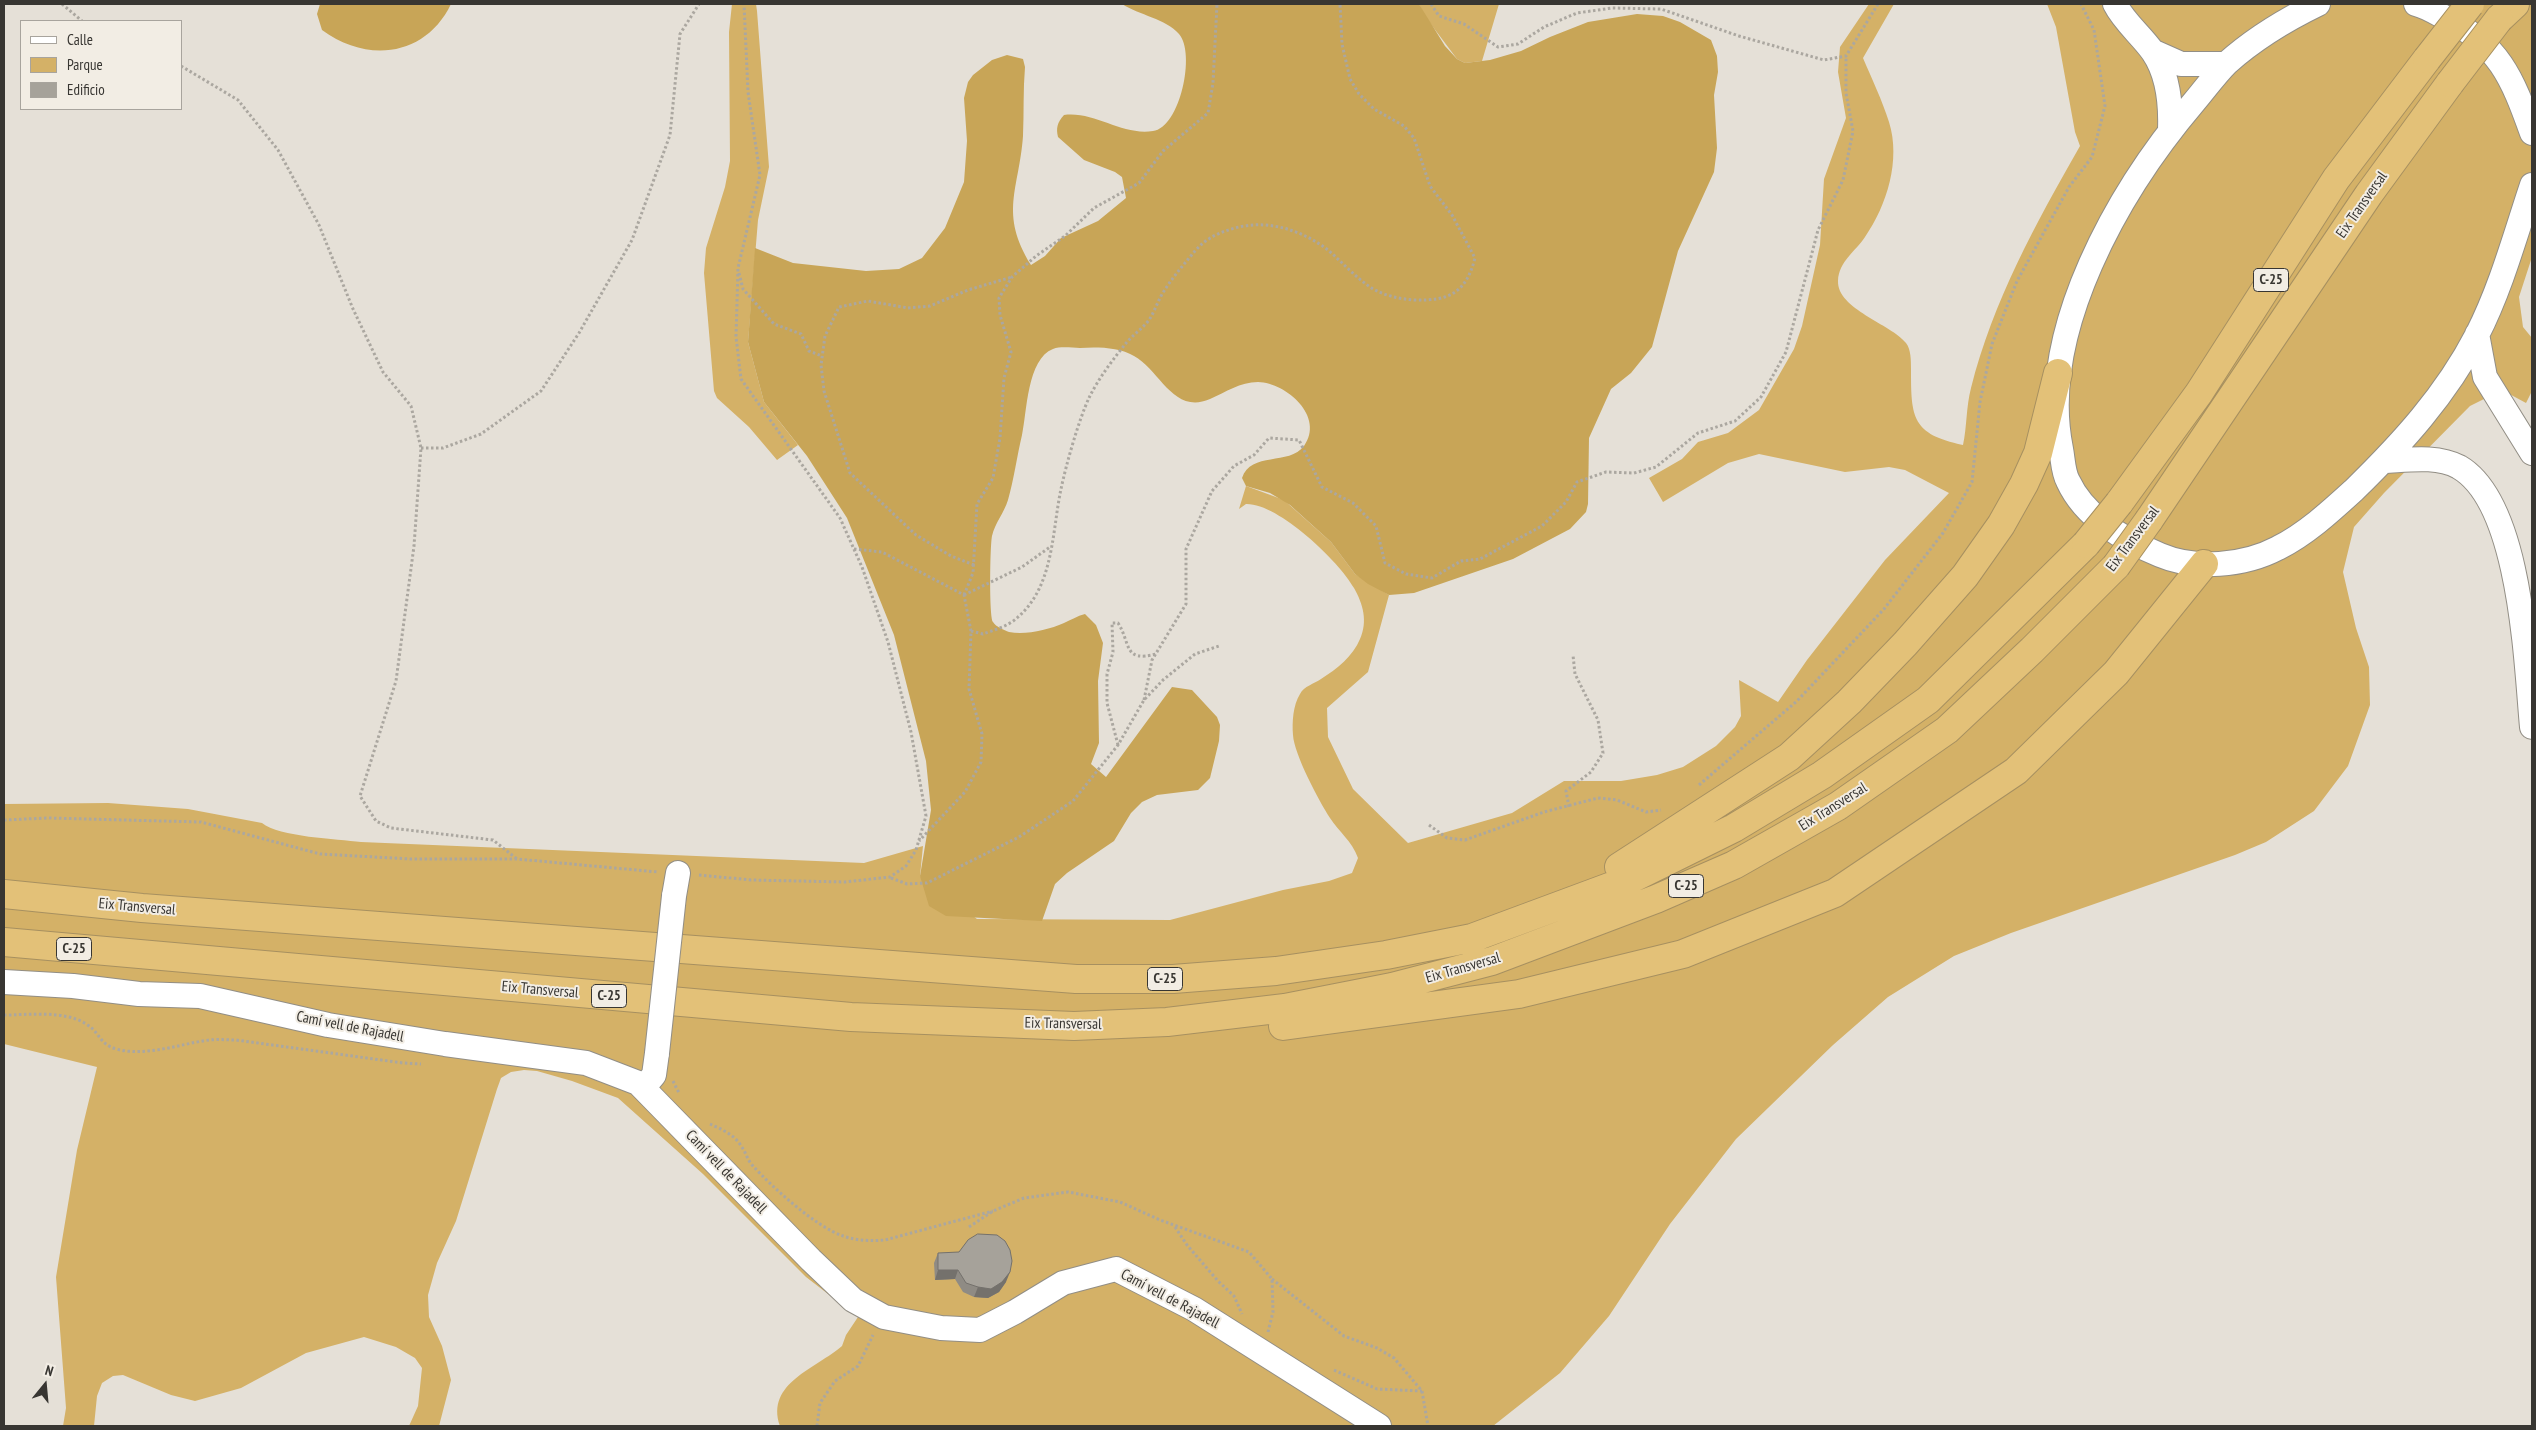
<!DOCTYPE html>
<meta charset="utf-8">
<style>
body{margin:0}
#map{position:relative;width:2536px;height:1430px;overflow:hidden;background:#e5e0d7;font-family:"PT Sans Narrow",sans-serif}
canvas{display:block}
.frame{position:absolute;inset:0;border:5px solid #383632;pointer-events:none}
.legend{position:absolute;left:20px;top:20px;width:162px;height:90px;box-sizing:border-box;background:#f2ede4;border:1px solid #a8a49d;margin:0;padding:6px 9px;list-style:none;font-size:15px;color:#383632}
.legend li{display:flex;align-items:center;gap:10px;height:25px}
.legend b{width:25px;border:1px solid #a8a49d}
.north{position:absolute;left:20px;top:1360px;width:50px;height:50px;-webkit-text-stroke:4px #f2ede4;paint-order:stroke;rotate:17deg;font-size:14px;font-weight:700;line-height:20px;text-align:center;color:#383632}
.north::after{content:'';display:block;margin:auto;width:18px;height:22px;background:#383632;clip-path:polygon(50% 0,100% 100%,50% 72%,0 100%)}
</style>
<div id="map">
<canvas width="2536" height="1430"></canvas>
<div class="frame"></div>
<ul class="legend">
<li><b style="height:6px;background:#fff"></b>Calle</li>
<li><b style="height:14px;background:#d4b167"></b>Parque</li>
<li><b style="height:14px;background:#a6a29a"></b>Edificio</li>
</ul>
<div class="north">N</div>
</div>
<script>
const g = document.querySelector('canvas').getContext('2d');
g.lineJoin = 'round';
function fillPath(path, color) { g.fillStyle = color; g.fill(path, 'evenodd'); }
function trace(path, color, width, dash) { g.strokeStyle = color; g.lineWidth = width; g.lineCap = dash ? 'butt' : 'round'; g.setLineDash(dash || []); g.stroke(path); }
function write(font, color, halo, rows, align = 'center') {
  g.font = font + ' "PT Sans Narrow",sans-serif'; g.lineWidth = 4; g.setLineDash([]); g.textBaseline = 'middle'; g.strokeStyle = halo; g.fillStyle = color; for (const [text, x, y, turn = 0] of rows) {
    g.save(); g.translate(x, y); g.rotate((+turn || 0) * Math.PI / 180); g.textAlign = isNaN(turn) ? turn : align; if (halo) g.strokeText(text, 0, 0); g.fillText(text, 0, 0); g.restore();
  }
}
fillPath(new Path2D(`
 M732 4H756L757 11 769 167 758 220 748 342 764 402 798 445 777 460 749 427 717 398 714 391 704 273 706 248 725 187 730 161 729 32Z
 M1419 4H1499L1482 61 1465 63 1457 59 1424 15Z
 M1869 4H1894L1863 58C1872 79 1882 100 1889 122 1901 160 1887 205 1865 237 1855 252 1839 261 1838 281 1837 309 1891 324 1906 343 1911 349 1911 361 1911 369 1911 418 1912 434 1963 445 1967 427 1966 407 1971 388 1993 301 2036 223 2080 146L2075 132 2056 27 2047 4H2532V257L2519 297 2523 327 2532 338V391L2526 403 2502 390 2470 406 2384 493 2354 527 2343 572 2356 628 2369 667 2370 705 2348 766 2314 811 2266 842 2235 855 2011 933 1954 956 1888 997 1833 1045 1736 1139 1670 1224 1609 1316 1560 1373 1493 1426H780C765 1383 817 1368 842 1346L846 1335 858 1317 806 1277 703 1174 618 1098 572 1081 537 1071 524 1070 511 1072 501 1078 497 1089 456 1221 437 1263 428 1295 429 1317 442 1346 451 1380 439 1426H409L418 1406 422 1368 415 1358 396 1347 364 1337 306 1353 241 1388 195 1401 171 1395 123 1375 113 1376 102 1383 97 1396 94 1426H63L66 1408 56 1277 77 1150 97 1067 4 1044V804L108 803 188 809 262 823C279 837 337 839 361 842L864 863 923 846 920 876 977 919 1170 920 1283 890 1329 881 1352 873 1358 858C1352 841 1339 832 1330 818 1319 801 1294 754 1293 735 1292 722 1293 705 1300 694 1304 686 1314 684 1321 679 1337 669 1353 656 1360 639 1368 621 1363 604 1354 588 1339 561 1278 503 1246 504L1239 509 1246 486 1284 500 1331 542 1355 574 1389 595 1368 672 1327 708 1328 737 1353 789 1408 843 1512 813 1564 781H1621L1657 775 1683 767 1716 746 1735 727 1741 716 1739 680 1778 702 1807 660 1885 560 1949 493 1905 470 1889 467 1845 472 1759 454 1728 463 1663 502 1649 478 1682 459 1698 442 1728 433 1759 410 1794 349 1802 326 1820 245 1824 179 1846 118 1838 72 1840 47Z`), '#d4b167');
fillPath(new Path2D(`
 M320 4H451C426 56 368 64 322 30L317 14Z
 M1122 4H1419L1445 46 1457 59 1465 63 1490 60 1521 51 1550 37 1588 22 1637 14 1663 16 1680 22 1711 40 1717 56 1718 72 1714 95 1717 148 1714 172 1678 251 1652 347 1631 373 1611 389 1589 438 1588 504 1586 512 1570 529 1513 559 1414 593 1389 595 1368 584 1355 574 1331 542 1290 505 1270 493 1246 486 1242 478C1251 451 1289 466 1304 446 1325 417 1287 383 1258 382 1240 382 1226 392 1210 399 1173 415 1160 370 1134 356 1119 347 1097 347 1080 348 1072 348 1061 346 1053 349 1027 359 1027 412 1022 435 1017 456 1014 479 1008 500 1004 513 995 523 992 536 990 545 989 616 993 622 996 627 1004 630 1009 632 1026 635 1048 630 1064 623 1071 620 1077 616 1085 614L1096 625 1103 643 1098 681 1099 743 1091 764 1106 777 1172 687 1192 690 1217 717 1220 725 1219 741 1210 778 1198 790 1157 795 1142 802 1131 813 1114 841 1067 873 1055 884 1042 921 946 916 929 906 920 876 931 810 926 761 894 635 847 518 807 456 764 402 748 342 755 248 793 263 866 271 899 269 922 258 945 228 964 182 967 141 964 98 968 82 973 75 992 60 1007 55 1023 59 1025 67C1023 90 1024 113 1023 136 1019 190 999 213 1031 265L1045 256 1061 238 1098 221 1126 198 1122 177 1115 172 1084 160 1058 137C1056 128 1057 123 1064 115 1095 111 1122 136 1153 131 1180 128 1196 53 1179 34 1166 19 1139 15 1122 4Z`), '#c8a557');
const minor = new Path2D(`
 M2115 4C2124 22 2141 35 2153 52 2168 74 2171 103 2170 130
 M2318 4C2285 20 2255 38 2227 63 2215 75 2205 89 2194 102 2120 189 2037 331 2061 449 2063 459 2063 472 2068 481 2085 518 2124 540 2160 555 2195 570 2244 566 2278 548 2306 534 2331 511 2354 490 2402 443 2446 395 2477 335 2501 288 2515 236 2532 185
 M2416 4C2425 6 2435 12 2444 17 2499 45 2512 77 2532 133
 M2154 52 2181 64H2226
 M2477 334 2485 377 2532 453
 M2384 461C2407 460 2437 455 2459 467 2521 503 2526 662 2532 727
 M674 896 678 873
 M4 982 73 986 139 994 200 996 328 1025 445 1044 586 1063 638 1083 811 1260 853 1300 884 1317 941 1328 980 1330 1015 1312 1063 1283 1116 1269 1194 1309 1379 1426
 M643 1088 654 1075 657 1053`);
const highway = new Path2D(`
 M2499 19 2515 4
 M2119 503 2199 393 2336 179 2427 59
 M2149 520 2369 194 2450 83
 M1619 867 1789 757 1849 702 1905 644 1965 576 2001 525 2024 484 2038 453 2058 373
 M4 894 142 908 1076 979H1173L1276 971 1386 955 1472 938 1631 879 1734 828 1822 775 1928 700 2086 544
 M4 942 851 1017 1074 1026 1167 1022 1285 1008 1392 987 1492 961 1656 899 1734 865 1838 806 1947 730 2032 650 2116 566
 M1283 1026 1519 994 1683 954 1835 893 2016 771 2116 673 2204 564`);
trace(minor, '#928e85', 26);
trace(highway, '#a79060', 30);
trace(new Path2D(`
 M62 4 82 21
 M1431 4 1439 16 1464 24 1498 47 1518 44 1544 27 1577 13 1612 8 1661 9 1739 36 1824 60 1846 56 1878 4
 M181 66 238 100 278 150 319 225 353 309 383 372 411 406 421 448 414 546 396 681 360 796 376 821 391 828 493 840 517 859
 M739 273 743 289 774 324 801 334 809 351 822 356
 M421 448H443L481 434 541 391 579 333 632 240 670 135 680 34 699 4
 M854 549 882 552 964 595 971 631 969 689 982 734 981 762 965 792 919 841
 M974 565 951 556 916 535 850 473 824 391 821 365 825 336 839 307 868 301 908 308 930 306 968 290 1012 277
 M964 595 973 573 977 504 993 478 1000 438 1004 378 1011 352 1000 315 999 298 1012 277 1036 256 1065 236 1094 208 1139 183 1163 151 1208 113 1213 83 1217 4
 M964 595 1022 567 1050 547
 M971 631 983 634C994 630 1009 626 1018 617 1054 586 1052 531 1061 489 1066 465 1079 419 1089 398 1098 379 1114 358 1127 342 1134 334 1143 328 1149 320 1155 311 1158 300 1164 291 1173 277 1184 264 1195 251 1206 238 1220 232 1235 228 1267 219 1302 230 1328 250 1343 263 1356 278 1373 289 1386 296 1400 299 1415 300 1449 301 1466 293 1475 258L1452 215 1430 186 1414 138 1404 126 1374 109 1359 94 1350 79 1342 44 1340 4
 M1144 700 1152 660 1186 604V549L1212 491 1234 466 1254 455 1269 438 1299 440 1322 487 1353 503 1376 526 1385 563 1406 574 1432 578 1461 561 1480 559 1542 526 1566 502 1577 482 1606 472 1634 473 1656 467 1698 433 1735 421 1761 397 1786 352 1818 230 1843 180 1853 131 1846 93V56
 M1118 745 1107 703V674L1113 652 1112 623H1118C1131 643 1123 663 1156 654
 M1699 785 1797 701 1884 609 1943 533 1972 482 1980 402 1992 344 2017 281 2069 187 2092 157 2105 106 2094 30 2081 4
 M1569 807 1566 791 1591 772 1603 753 1598 720 1575 674 1573 655
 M4 820 48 818 201 822 320 854 411 859H517L658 872
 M1429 825 1447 838 1465 840 1544 812 1598 798 1617 800 1646 812 1661 810
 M699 875 751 880 845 882 890 877 906 866 916 850 926 816 911 732 888 642 862 567 840 518 741 379 736 337 738 268 760 175 748 92 744 4
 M891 878 907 884 927 883 1019 837 1073 801 1118 745 1144 700 1163 680 1195 654 1219 646
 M4 1015C28 1015 65 1010 86 1024 103 1034 97 1047 126 1051 154 1054 181 1044 209 1040 218 1039 227 1040 236 1040L403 1063 421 1064
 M673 1081 679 1093
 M710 1124C721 1129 735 1135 741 1146 746 1152 747 1160 753 1166 772 1187 816 1227 843 1236 857 1241 871 1241 885 1240L993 1211
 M969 1227 993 1211 1024 1198 1068 1192 1120 1202 1160 1220 1249 1252 1272 1279 1273 1312 1268 1332
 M1175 1227 1187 1245 1218 1281 1234 1296 1242 1314
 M1272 1279 1344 1336 1377 1348 1394 1358 1422 1391 1428 1426
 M1334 1370 1377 1389 1422 1391
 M817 1426 820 1403 835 1381 858 1366 873 1335`), '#aba7a0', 3, [2.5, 2.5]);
trace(minor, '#fff', 24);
trace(highway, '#e3c178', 28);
const minorBridge = new Path2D(`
 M657 1053 674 896`);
const highwayBridge = new Path2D(`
 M2427 59 2470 4
 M2450 83 2499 19
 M2086 544 2119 503
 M2116 566 2149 520`);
trace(minorBridge, '#928e85', 26, []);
trace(highwayBridge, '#a79060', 30, []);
trace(minorBridge, '#fff', 24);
trace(highwayBridge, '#e3c178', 28);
fillPath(new Path2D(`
 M938 1253 1006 1282 999 1292 988 1298 974 1297 963 1292 955 1279 935 1280 934 1263Z`), '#8f8b84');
fillPath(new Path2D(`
 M938 1270H958L955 1279 935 1280Z
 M1010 1272 1006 1282 999 1292 988 1298 974 1297 978 1287Z`), '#74716c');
const building = new Path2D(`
 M978 1234 997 1235 1005 1241 1010 1250 1012 1261 1010 1272 1002 1282 991 1289 978 1287 966 1283 958 1270H938V1253L959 1252 968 1240Z`);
fillPath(building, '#a6a29a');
trace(building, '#74716c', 1);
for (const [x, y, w] of [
 [2271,280,35],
 [1686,886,35],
 [74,949,35],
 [1165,979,35],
 [609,996,35]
]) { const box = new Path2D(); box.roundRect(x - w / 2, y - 11.5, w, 23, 4); g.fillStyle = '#f2ede4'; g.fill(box); trace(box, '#383632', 1); }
write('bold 14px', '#383632', null, [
 ["C-25",2271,280],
 ["C-25",1686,886],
 ["C-25",74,949],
 ["C-25",1165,979],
 ["C-25",609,996]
]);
write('15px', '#383632', '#f2ede4', [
 ["Eix Transversal",2362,205,-55],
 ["Eix Transversal",2133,539,-53],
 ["Eix Transversal",1833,807,-32],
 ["Eix Transversal",137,907,5],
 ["Eix Transversal",1463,968,-16],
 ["Eix Transversal",540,990,5],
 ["Eix Transversal",1063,1024,1],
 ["Camí vell de Rajadell",350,1027,11],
 ["Camí vell de Rajadell",726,1172,46],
 ["Camí vell de Rajadell",1170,1299,28]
]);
</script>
